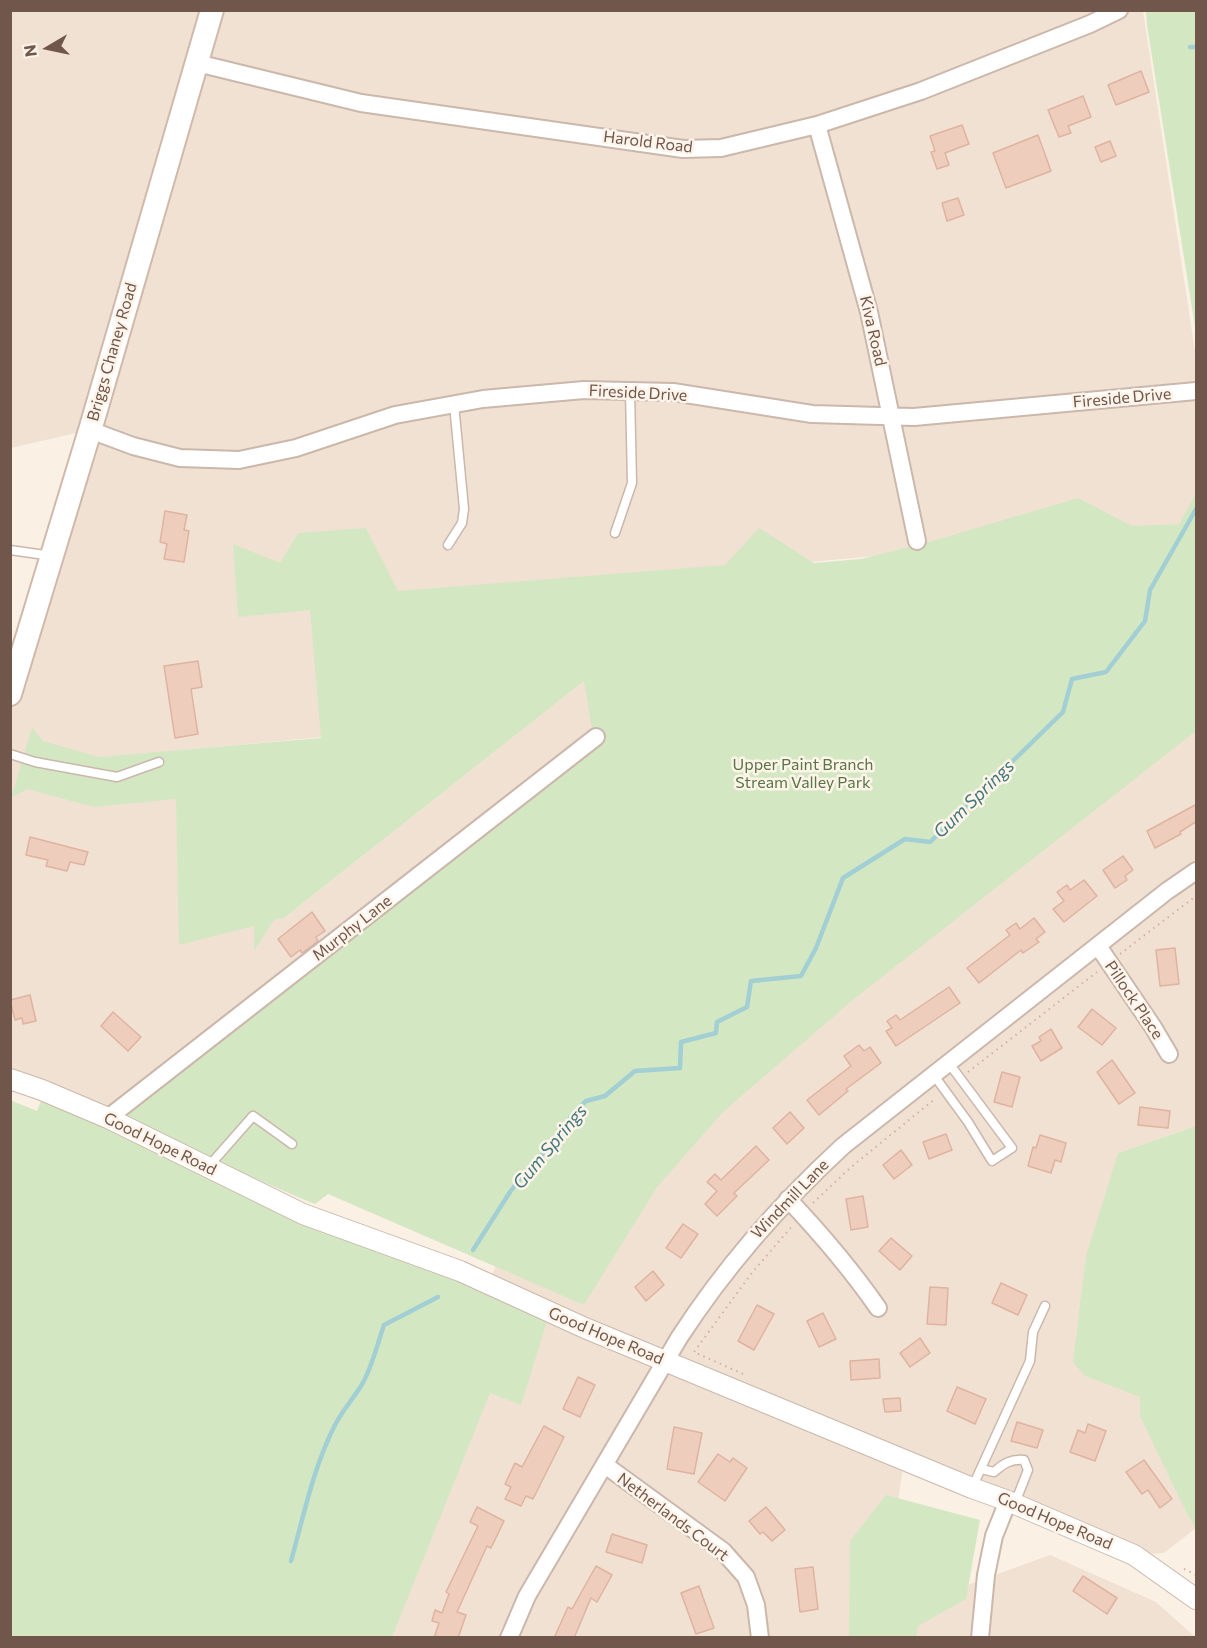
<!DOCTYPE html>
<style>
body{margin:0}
#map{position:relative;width:1207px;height:1648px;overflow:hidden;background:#faf0e4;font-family:Commissioner,sans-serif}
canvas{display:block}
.frame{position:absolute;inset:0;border:12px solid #71564b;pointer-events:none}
.north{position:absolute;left:18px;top:18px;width:60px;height:60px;-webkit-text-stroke:4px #fef4e9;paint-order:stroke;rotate:261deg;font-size:16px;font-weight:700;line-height:24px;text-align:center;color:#71564b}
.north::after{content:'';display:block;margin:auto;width:21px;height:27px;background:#71564b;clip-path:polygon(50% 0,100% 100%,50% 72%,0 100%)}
</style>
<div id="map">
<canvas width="1207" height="1648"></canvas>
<div class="frame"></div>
<div class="north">N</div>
</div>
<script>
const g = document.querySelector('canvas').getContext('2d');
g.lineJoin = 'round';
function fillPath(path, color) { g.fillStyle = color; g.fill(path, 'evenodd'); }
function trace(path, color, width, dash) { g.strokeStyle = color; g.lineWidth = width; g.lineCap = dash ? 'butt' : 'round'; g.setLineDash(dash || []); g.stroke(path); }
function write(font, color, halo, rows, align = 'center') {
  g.font = font + ' Commissioner,sans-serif'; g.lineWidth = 5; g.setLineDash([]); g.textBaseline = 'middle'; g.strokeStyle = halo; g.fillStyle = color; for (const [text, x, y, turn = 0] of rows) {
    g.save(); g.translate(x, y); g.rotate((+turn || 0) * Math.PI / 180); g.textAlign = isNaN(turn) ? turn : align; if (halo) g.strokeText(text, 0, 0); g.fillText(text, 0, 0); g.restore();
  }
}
fillPath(new Path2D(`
 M10 11H1143L1196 358V527L312 607 323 737 174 751 284 918 585 680 595 748 108 1118 11 1079V694L89 430 11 448Z
 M1196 721V1126L1118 1153 1085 1376 1141 1397 1186 1512 1196 1528 1164 1553 1134 1555 905 1452 879 1637 391 1638 487 1284 497 1264Z
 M1050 1555 1156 1602 1195 1637 909 1638 915 1604Z`), '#f1e1d3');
fillPath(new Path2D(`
 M1146 11H1196V333L1147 25Z
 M1196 493V731L854 999 724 1111 657 1187 584 1305 328 1194 315 1204 307 1201 118 1119 595 748 584 681 284 918 274 920 254 951V926L179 945 176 799 94 807 27 789 11 798 32 727 43 741 99 757 321 738 310 610 238 617 233 544 280 563 298 533 366 528 398 591 725 565 759 528 814 563 861 559 929 542 1078 498 1132 526 1179 524Z
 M43 1096 548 1318 521 1405 490 1393 392 1637H11L10 1100 37 1111Z
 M1196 1126V1529L1186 1512 1140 1416V1397L1085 1376 1073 1362 1086 1256 1118 1153Z
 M886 1495 980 1520 966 1599 918 1626 916 1637H849L850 1541Z`), '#d4e7c3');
trace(new Path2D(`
 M1190 47H1196
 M473 1250 510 1192 533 1162 559 1142 571 1116 586 1101 605 1096 635 1071 680 1068 681 1042 716 1033 717 1022 747 1007 751 981 801 976 816 948 843 878 905 839 930 842 1063 712 1072 679 1106 672 1145 621 1150 590 1196 509
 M291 1561C304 1515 313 1468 335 1425 342 1411 353 1399 361 1386 372 1368 377 1345 384 1325L438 1297`), '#a1cfd3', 4.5);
const building = new Path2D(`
 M1141 71 1149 92 1116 105 1108 85Z
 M1083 96 1091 117 1068 126 1071 133 1059 137 1048 110Z
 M962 125 969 144 945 153 949 165 937 169 931 152 935 151 930 136Z
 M1038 135 1051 171 1006 188 993 153Z
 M1110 141 1116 156 1101 162 1095 147Z
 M958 198 964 215 947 221 942 203Z
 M165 511 187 515 184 530 189 531 184 562 164 559 167 544 160 542Z
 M198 661 202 687 191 689 198 734 175 738 164 666Z
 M1197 804V821L1180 832 1181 834 1155 848 1147 831Z
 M30 837 88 852 84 865 70 862 67 871 46 866 48 860 26 855Z
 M1123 856 1133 870 1125 876 1127 880 1115 888 1103 870Z
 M1084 880 1097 896 1064 922 1053 909 1064 901 1057 892 1067 885 1070 890Z
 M312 912 325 931 316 937 318 941 313 945 302 953 300 950 291 957 278 939Z
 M1034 918 1045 932 1036 939 1039 942 1023 953 1021 950 979 983 967 968 1010 935 1006 930 1016 923 1020 929Z
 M1175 948 1179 984 1160 986 1156 950Z
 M949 987 960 1003 896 1046 886 1031 892 1028 887 1021 896 1015 900 1020Z
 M30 995 36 1021 23 1024 22 1018 15 1020 10 1000Z
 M1092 1009 1116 1028 1102 1045 1078 1027Z
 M113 1012 141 1037 128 1051 101 1026Z
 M1051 1029 1062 1048 1041 1061 1032 1046 1041 1041 1039 1037Z
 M859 1045 864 1051 870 1047 881 1063 846 1089 848 1091 819 1115 807 1100 851 1066 844 1056Z
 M1112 1060 1135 1093 1119 1104 1097 1072Z
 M1002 1072 1020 1077 1012 1107 994 1102Z
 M1140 1107 1170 1111 1168 1128 1138 1125Z
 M790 1112 804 1128 787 1144 773 1128Z
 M946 1134 952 1150 929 1159 923 1142Z
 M1040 1135 1066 1143 1061 1162 1055 1160 1051 1173 1028 1166 1033 1147 1036 1148Z
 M756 1146 769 1160 734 1193 737 1196 717 1216 705 1204 717 1191 707 1182 715 1174 721 1180Z
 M901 1150 912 1165 894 1179 883 1165Z
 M863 1196 868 1227 851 1230 846 1199Z
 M683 1224 698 1234 681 1258 666 1248Z
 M891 1238 912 1256 900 1270 879 1251Z
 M653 1271 664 1285 646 1301 635 1287Z
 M1001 1283 1027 1295 1018 1315 992 1303Z
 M930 1287 948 1288 946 1325 927 1324Z
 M757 1305 774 1314 754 1350 738 1341Z
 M823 1313 836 1339 819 1347 807 1321Z
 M920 1338 930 1353 910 1367 900 1353Z
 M879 1359 880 1378 851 1380 850 1361Z
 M578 1377 595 1385 580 1417 563 1409Z
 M957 1387 986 1399 975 1424 947 1411Z
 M900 1398 901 1411 885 1412 883 1399Z
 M1017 1422 1043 1430 1037 1448 1011 1441Z
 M1088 1424 1106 1431 1095 1461 1070 1452 1078 1430 1085 1433Z
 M544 1426 564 1437 533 1499 526 1496 521 1506 505 1499 511 1487 505 1484 515 1463 522 1467Z
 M674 1427 702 1433 694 1474 667 1469Z
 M718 1454 730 1462 733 1458 747 1468 725 1501 698 1482Z
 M1144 1460 1172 1499 1160 1508 1148 1490 1142 1494 1126 1472Z
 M477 1507 504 1521 491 1548 487 1546 457 1612 466 1615 458 1638H434L439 1623 432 1621 435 1610 442 1613 449 1594 446 1592 478 1526 470 1522Z
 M766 1507 785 1530 772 1541 763 1532 760 1534 749 1521Z
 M612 1534 647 1545 642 1563 606 1552Z
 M596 1566 612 1575 597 1602 591 1598 574 1638H554L568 1607 572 1609Z
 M813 1567 818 1609 800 1612 795 1569Z
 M1083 1576 1117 1598 1107 1614 1073 1591Z
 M699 1586 714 1628 696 1634 681 1593Z`);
fillPath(building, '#eecdbd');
trace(building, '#dfb39f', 1.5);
const service = new Path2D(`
 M615 533 632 483 630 391
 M448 545 462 523 464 509 454 404
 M10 550 52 556
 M10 754 35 762 117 777 159 762
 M933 1074 968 1122 992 1161 1012 1148 948 1062
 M209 1166 253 1116 292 1144
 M981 1469 994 1472C1004 1463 1011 1459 1024 1460L1028 1470 1015 1503
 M972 1488 1030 1361 1033 1332 1045 1306`);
const minor = new Path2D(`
 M197 63 361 103 683 149 721 148 817 125 921 91 1090 24 1119 10
 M817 125 869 312 917 541
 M90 430 133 446 180 458 239 460 296 448 395 415 483 399 584 390 673 392 812 414 914 417 1196 391
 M1098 946 1153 1027 1169 1054
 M108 1118 596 737
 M788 1199C821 1234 851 1269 878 1308
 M605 1465 723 1551 746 1577 756 1605 760 1638
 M509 1638 527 1596 679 1338C725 1267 780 1204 843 1146L1167 891 1196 871
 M980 1638 986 1575 994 1536 1008 1501`);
const tertiary = new Path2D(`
 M10 1079 42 1090 108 1118 303 1214 460 1271 585 1328 972 1488 1008 1501 1134 1555 1196 1599`);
const secondary = new Path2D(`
 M10 694 91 427 212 10`);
trace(service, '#cbb7ab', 11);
trace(minor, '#cbb7ab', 20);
trace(tertiary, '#cbb7ab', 22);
trace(secondary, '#d0b9ab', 26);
trace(new Path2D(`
 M1120 954 1196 896
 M968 1072 1097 972
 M813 1203 850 1168 936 1098
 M743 1374 694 1352 751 1274 793 1225
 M1184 1569 1196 1575`), '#d2b1a1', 2, [1.5, 4.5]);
trace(service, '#fff', 8);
trace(minor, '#fff', 16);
trace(tertiary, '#fff', 20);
trace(secondary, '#fff', 22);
write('16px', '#71564b', '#fef4e9', [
 ["Harold Road",648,142,7],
 ["Kiva Road",873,331,77],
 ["Briggs Chaney Road",112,352,-74],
 ["Fireside Drive",638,393,3],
 ["Fireside Drive",1122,398,-5],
 ["Murphy Lane",352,928,-38],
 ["Pillock Place",1134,1000,56],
 ["Good Hope Road",160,1144,26],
 ["Windmill Lane",790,1199,-46],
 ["Good Hope Road",606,1336,23],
 ["Netherlands Court",673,1517,37],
 ["Good Hope Road",1055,1521,23]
]);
write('16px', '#567644', '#fef4e9', [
 ["Upper Paint Branch",803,765],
 ["Stream Valley Park",803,783]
]);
write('italic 18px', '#43777c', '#fef4e9', [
 ["Gum Springs",974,799,-44],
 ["Gum Springs",550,1147,-50]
]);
</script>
